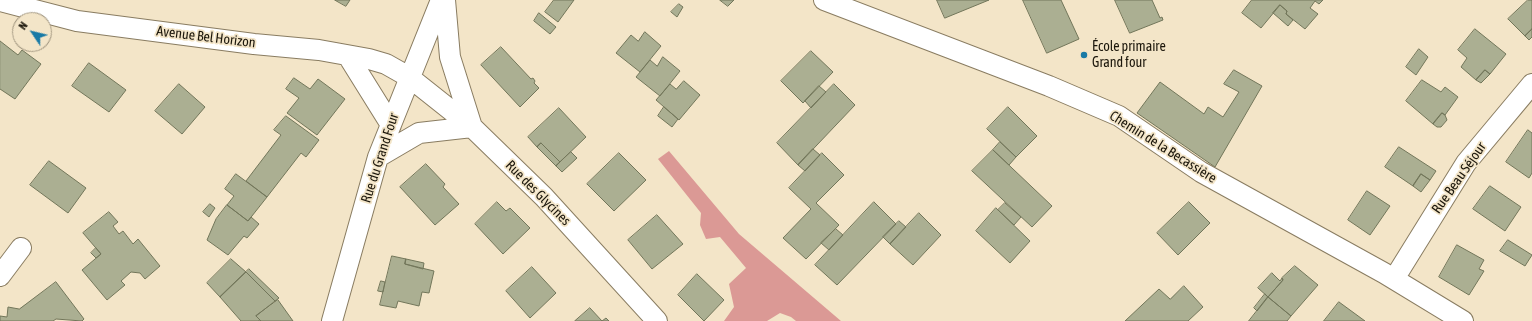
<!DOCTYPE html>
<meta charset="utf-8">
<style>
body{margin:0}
#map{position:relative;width:1532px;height:321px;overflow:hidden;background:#f3e5c8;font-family:"Asap Condensed",sans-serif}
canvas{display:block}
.north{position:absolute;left:12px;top:12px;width:40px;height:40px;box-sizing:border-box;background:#f3e5c8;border:1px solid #9d927c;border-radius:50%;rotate:305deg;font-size:11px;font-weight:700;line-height:16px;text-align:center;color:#1b160b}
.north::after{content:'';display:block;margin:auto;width:14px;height:18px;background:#187aa6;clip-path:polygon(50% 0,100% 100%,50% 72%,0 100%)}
</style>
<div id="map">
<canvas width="1532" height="321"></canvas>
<div class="north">N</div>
</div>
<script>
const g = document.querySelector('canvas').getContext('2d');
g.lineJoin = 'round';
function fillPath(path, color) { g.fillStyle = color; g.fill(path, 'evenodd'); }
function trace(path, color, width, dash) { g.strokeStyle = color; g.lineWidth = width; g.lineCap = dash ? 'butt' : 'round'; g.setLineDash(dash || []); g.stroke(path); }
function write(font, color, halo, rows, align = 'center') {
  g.font = font + ' "Asap Condensed",sans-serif'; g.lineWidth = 3.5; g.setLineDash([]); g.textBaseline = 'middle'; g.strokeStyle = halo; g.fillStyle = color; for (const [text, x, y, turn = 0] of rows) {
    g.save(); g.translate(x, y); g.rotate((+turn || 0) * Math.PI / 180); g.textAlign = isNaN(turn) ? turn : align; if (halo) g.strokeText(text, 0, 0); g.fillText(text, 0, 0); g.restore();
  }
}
fillPath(new Path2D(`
 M669 151 739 234 841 321H796L791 317 780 313 767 321H724L734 307 729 284 746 268 720 237 706 239 700 225 701 213 658 159Z`), '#db9995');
const building = new Path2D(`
 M335 0H350L346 6Z
 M554 0H574L558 22 545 12Z
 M720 0H734L728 6Z
 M937 0H989L945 18Z
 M1023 0H1061L1079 39 1047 53Z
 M1115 0H1152L1160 18 1162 17 1163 20 1130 33Z
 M1252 0H1323L1319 4 1315 1 1310 8 1318 14 1305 29 1286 14 1287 11 1280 5 1261 28 1242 13Z
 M1528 0H1532V29L1525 36 1508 19Z
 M679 4 683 7 677 17 671 12Z
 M1280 5 1287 11 1286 14 1293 20 1288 26 1273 13Z
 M539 13 556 27 550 34 534 21Z
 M1475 29 1506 54 1490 74 1485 70 1476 80 1461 67 1467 58 1458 50Z
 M1532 29V37L1529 40 1525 36Z
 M645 32 661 46 640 72 616 53 631 35 638 41Z
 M0 41 18 55 22 50 41 64 15 99 0 89Z
 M501 47 531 79 533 78 535 81 534 83 539 88 520 107 481 65Z
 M1419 49 1428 57 1416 75 1406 67Z
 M811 51 833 72 803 103 781 81Z
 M663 57 680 71 660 96 636 77 650 60 657 66Z
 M89 63 126 90 109 112 72 86Z
 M1234 70 1262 86 1215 167 1137 113 1160 82 1204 114 1208 107 1223 117 1239 92 1224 84Z
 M1485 70 1490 74 1481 83 1476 80Z
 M294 78 310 89 318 79 345 99 317 135 287 113 299 98 286 89Z
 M1422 80 1441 92 1445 87 1458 97 1445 115 1442 113 1433 124 1406 101Z
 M684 81 700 95 679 120 656 100 670 84 676 89Z
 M179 84 205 107 182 134 155 111Z
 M834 84 855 105 798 165 777 143Z
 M819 86 826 92 811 108 805 101Z
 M664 107 678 119 672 127 658 116Z
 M1008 107 1037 136 1016 157 987 129Z
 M559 108 586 137 560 162 541 143 537 147 528 137Z
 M1442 113 1445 115 1447 120 1441 127H1437L1433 124Z
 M286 116 319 140 306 157 301 153 267 197 246 181 281 135 274 130Z
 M1528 130 1532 133V173L1529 178 1506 162Z
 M1000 142 1016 157 1009 165 993 150Z
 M541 143 560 162 556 166 537 147Z
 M1399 147 1436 171 1430 180 1421 174 1413 186 1385 167Z
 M813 149 820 155 805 171 798 165Z
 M993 150 1052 206 1032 227 972 171Z
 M571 152 577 158 562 172 556 166Z
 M619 153 646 180 614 211 587 184Z
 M822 153 844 175 816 203 839 225 806 259 783 238 811 209 789 188Z
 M49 161 86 188 68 213 30 185Z
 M426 164 445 184 443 187 459 204 435 225 400 187Z
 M236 174 267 197 248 221 227 205 234 196 225 189Z
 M1421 174 1430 180 1421 192 1413 186Z
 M1490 186 1521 207 1505 231 1473 209Z
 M1367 191 1390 206 1370 235 1348 220Z
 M497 202 506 211 510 208 530 228 503 254 475 224Z
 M874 202 896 224 837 285 815 265Z
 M1189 202 1210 223 1178 255 1157 233Z
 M1005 203 1021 217 1014 225 998 210Z
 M210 204 215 208 209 217 203 212Z
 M227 205 248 221 251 217 259 224 247 238 244 236 228 255 207 240 216 219Z
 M996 208 1030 241 1010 263 976 231Z
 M109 212 118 222 113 226 119 234 123 231 133 244 138 239 160 266 145 279 140 273 131 272 121 281 125 285 107 300 82 270 101 254 83 233Z
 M919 213 941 235 913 265 890 244Z
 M657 215 683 244 652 269 628 240Z
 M899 221 906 227 890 244 883 237Z
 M836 229 843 235 829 250 821 243Z
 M1508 240 1532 255 1525 266 1500 251Z
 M1457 245 1484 260 1479 269 1484 271 1469 295 1439 277Z
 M96 248 101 254 96 258 91 253Z
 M392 256 406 259 405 264 434 271 429 293 422 292 419 306 398 301 396 308 380 305Z
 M231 259 246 272 220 297 207 283Z
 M406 259 424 263 423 269 405 264Z
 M1295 266 1318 285 1291 316 1268 297 1283 280 1282 278Z
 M532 267 556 293 530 318 506 291Z
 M249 269 279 298 275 301 246 272Z
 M246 272 275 301 256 316 260 320 258 321H241L220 297Z
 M1272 273 1280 281 1282 278 1283 280 1268 297 1258 288Z
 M697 274 724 300 704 321 678 295Z
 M381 281 385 282 383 292 378 291Z
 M56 282 84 319 82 321 56 319 53 321H0V316L7 317 8 307 19 309Z
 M1184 286 1203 307 1188 321H1125L1159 289 1170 299Z
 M1265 294 1268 297 1257 311 1254 308Z
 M1268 297 1291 316 1287 321H1249Z
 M278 300 293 321H261L256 316Z
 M1339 302 1365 321H1324Z
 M590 308 602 321 606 318 609 321H575Z`);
fillPath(building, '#abaf92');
trace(building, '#72765a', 1);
const street = new Path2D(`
 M445 0 450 57 472 127
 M824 0 1049 86 1119 116 1201 172 1384 273 1463 321
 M0 1 77 21 254 44 319 50 369 59 386 64 409 77 472 127 544 197 657 321
 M348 56 391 125
 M378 157 419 133 472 127
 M0 276 21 248
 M1394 279 1466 163 1532 84
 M332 321 378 157 441 0`);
trace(street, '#897c61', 22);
trace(street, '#fff', 20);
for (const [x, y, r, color] of [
 [1084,55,4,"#187aa6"]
]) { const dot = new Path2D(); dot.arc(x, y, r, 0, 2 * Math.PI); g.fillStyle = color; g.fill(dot); trace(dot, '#f3e5c8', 1.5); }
write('14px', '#1b160b', '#f3e5c8', [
 ["Avenue Bel Horizon",206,37,7],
 ["Chemin de la Becassière",1163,147,32],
 ["Rue du Grand Four",380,158,-72],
 ["Rue Beau Séjour",1459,178,-55],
 ["Rue des Glycines",538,193,45]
]);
write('14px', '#1b160b', '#f3e5c8', [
 ["École primaire",1092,47],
 ["Grand four",1092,63]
], 'left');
</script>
